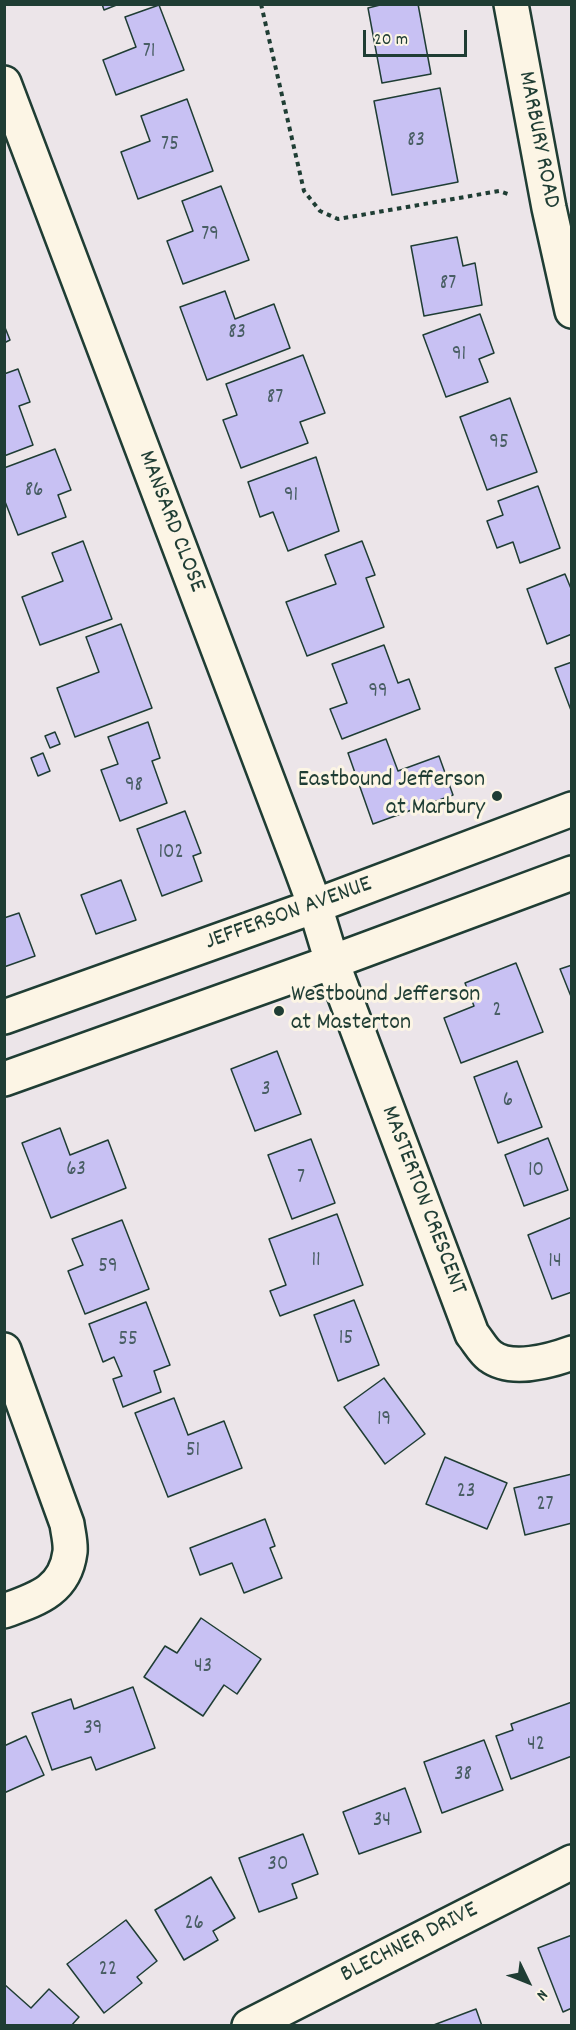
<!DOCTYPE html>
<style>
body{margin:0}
#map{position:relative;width:576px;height:2030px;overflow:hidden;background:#ece5e9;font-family:Dekko,sans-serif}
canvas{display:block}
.frame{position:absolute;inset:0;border:6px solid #1f3d34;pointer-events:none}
.north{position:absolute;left:498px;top:1952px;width:60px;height:60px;-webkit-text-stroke:4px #fcf5e5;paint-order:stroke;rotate:133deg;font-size:16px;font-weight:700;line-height:24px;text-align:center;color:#1f3d34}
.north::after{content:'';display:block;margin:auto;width:21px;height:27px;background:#1f3d34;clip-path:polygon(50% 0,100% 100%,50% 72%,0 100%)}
.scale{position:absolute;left:363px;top:30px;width:104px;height:27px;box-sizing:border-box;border:3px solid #1f3d34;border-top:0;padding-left:8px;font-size:18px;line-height:21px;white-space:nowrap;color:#1f3d34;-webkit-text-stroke:4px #fcf5e5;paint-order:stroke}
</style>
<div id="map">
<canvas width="576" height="2030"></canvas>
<div class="frame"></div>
<div class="north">N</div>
<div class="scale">20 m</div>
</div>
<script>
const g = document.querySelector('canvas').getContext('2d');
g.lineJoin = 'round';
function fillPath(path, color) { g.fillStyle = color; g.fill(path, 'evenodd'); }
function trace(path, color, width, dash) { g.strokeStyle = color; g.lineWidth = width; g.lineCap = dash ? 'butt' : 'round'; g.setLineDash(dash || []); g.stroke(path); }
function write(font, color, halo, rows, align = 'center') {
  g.font = font + ' Dekko,sans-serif'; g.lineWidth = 6; g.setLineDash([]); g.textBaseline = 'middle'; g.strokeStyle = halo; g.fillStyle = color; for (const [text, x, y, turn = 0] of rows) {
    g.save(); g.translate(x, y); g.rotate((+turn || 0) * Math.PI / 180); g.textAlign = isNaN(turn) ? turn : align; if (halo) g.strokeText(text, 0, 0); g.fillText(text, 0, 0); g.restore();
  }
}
const building = new Path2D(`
 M102 4H119L104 10Z
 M384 4H418L431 74 382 83 368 8Z
 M159 5 184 70 116 95 103 60 136 47 125 17Z
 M440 88 458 182 392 195 374 101Z
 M187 99 213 171 138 199 121 152 150 141 141 116Z
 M221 186 249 260 183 284 167 241 193 231 182 201Z
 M457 237 463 266 475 263 482 305 424 316 411 246Z
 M225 291 235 319 274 304 290 348 207 380 180 307Z
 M480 314 494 353 479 359 488 382 446 397 423 335Z
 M4 325 10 340 4 343Z
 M303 355 325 413 300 422 308 443 241 468 223 420 237 415 226 384Z
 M18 369 30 402 19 406 33 445 4 456V374Z
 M510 398 537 472 487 490 460 417Z
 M55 449 71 490 58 495 66 517 18 535 4 499V468Z
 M316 457 339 531 288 551 273 512 260 517 248 482Z
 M538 486 560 548 520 563 513 542 497 548 487 521 503 515 498 501Z
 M83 541 112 619 40 645 22 597 63 581 52 553Z
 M362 541 375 575 366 578 384 627 307 656 286 602 336 584 325 555Z
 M565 574 572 591V634L547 644 527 589Z
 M121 624 152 708 75 737 57 688 99 672 86 637Z
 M384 645 398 683 409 679 420 709 342 739 330 709 347 703 332 664Z
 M572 662V713L555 668Z
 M148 722 160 758 152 761 167 803 120 821 101 770 118 764 108 737Z
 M55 732 60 744 50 748 45 736Z
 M386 739 398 771 439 756 453 795 373 824 348 753Z
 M43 753 50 771 38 776 31 758Z
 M185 811 201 853 193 856 202 881 162 896 137 829Z
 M121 880 136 920 96 934 81 895Z
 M19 913 35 956 4 967V918Z
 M516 963 543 1032 461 1063 444 1018 474 1006 465 983Z
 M572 965V999L560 969Z
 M277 1051 301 1114 255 1131 231 1069Z
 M517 1061 542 1127 498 1143 474 1077Z
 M60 1128 70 1155 108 1140 126 1188 51 1218 22 1143Z
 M548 1138 568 1190 524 1206 505 1155Z
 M311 1139 335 1203 292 1219 268 1155Z
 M337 1214 363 1285 280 1316 270 1291 286 1285 269 1239Z
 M572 1217V1292L552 1299 528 1235Z
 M122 1220 149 1289 85 1314 68 1271 83 1265 72 1239Z
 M354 1300 379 1365 338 1381 314 1315Z
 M146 1302 170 1365 154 1371 161 1392 123 1407 113 1379 122 1376 114 1357 103 1362 89 1324Z
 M384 1378 425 1434 385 1464 344 1407Z
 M174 1398 188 1435 224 1421 242 1468 168 1497 135 1413Z
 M445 1457 507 1483 487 1529 426 1504Z
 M572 1474V1523L525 1535 514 1488Z
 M265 1519 275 1546 270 1548 282 1578 244 1593 232 1563 200 1575 190 1548Z
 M201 1618 261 1659 237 1694 224 1685 203 1716 144 1677 165 1646 177 1653Z
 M133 1687 155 1748 96 1770 91 1757 52 1770 32 1713 71 1699 74 1709Z
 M572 1702V1756L511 1779 496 1736 513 1730 511 1724Z
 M26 1736 44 1775 4 1793V1746Z
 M484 1740 503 1790 442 1813 424 1762Z
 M405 1788 421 1832 359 1854 343 1812Z
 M303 1834 318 1874 292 1884 297 1898 259 1912 239 1858Z
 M211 1877 235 1918 213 1931 218 1940 184 1960 155 1910Z
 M126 1920 157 1961 137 1977 142 1983 104 2013 67 1964Z
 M572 1935V2008L563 2012 538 1948Z
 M4 1984 31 2008 49 1989 79 2017 71 2026H4Z
 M476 2009 482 2026H431Z`);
fillPath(building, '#c8c1f3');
trace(building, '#1f3d34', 1.5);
const minor = new Path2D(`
 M511 4 549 208 572 311
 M4 83 299 863 315 906 332 962 472 1334C478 1341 483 1351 490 1356 511 1372 550 1361 572 1353
 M4 1017 315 906 572 809
 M4 1079 332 962 572 873
 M4 1350 67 1524C68 1532 71 1543 70 1552 65 1591 37 1599 4 1611
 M249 2026 572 1862`);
trace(minor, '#1f3d34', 38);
trace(new Path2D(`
 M261 4 304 191 320 211 338 219 499 191 511 195`), '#1f3d34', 4, [4.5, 4.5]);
trace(minor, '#fcf5e5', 33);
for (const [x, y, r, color] of [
 [497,796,6,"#1f3d34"],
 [279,1011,6,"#1f3d34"]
]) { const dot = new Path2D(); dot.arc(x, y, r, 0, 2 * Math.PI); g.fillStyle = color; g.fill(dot); trace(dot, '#fcf5e5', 2); }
write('21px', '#495e64', null, [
 ["71",149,53],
 ["83",416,142],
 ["75",170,146],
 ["79",210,236],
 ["87",448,285],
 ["83",237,334],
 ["91",459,356],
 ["87",275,399],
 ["95",499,444],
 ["86",34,492],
 ["91",291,497],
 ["99",378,693],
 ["98",134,787],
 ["102",171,854],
 ["2",497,1012],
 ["3",266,1091],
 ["6",508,1102],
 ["63",76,1171],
 ["10",536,1172],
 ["7",301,1179],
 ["11",316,1262],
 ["14",555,1263],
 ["59",108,1268],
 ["15",346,1340],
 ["55",128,1341],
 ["19",384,1421],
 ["51",193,1452],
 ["23",466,1493],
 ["27",545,1506],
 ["43",203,1668],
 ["39",93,1730],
 ["42",536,1746],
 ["38",463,1776],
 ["34",382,1822],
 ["30",278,1866],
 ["26",194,1925],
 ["22",108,1971]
]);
write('24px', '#1f3d34', '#fcf5e5', [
 ["MARBURY ROAD",537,140,79],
 ["MANSARD CLOSE",170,522,69],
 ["JEFFERSON AVENUE",289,915,-20],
 ["MASTERTON CRESCENT",422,1201,69],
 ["BLECHNER DRIVE",410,1944,-27]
]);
write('24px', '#1f3d34', '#fcf5e5', [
 ["Eastbound Jefferson",485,782],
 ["at Marbury",485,810],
 ["Westbound Jefferson",291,997,"left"],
 ["at Masterton",291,1025,"left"]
], 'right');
</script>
